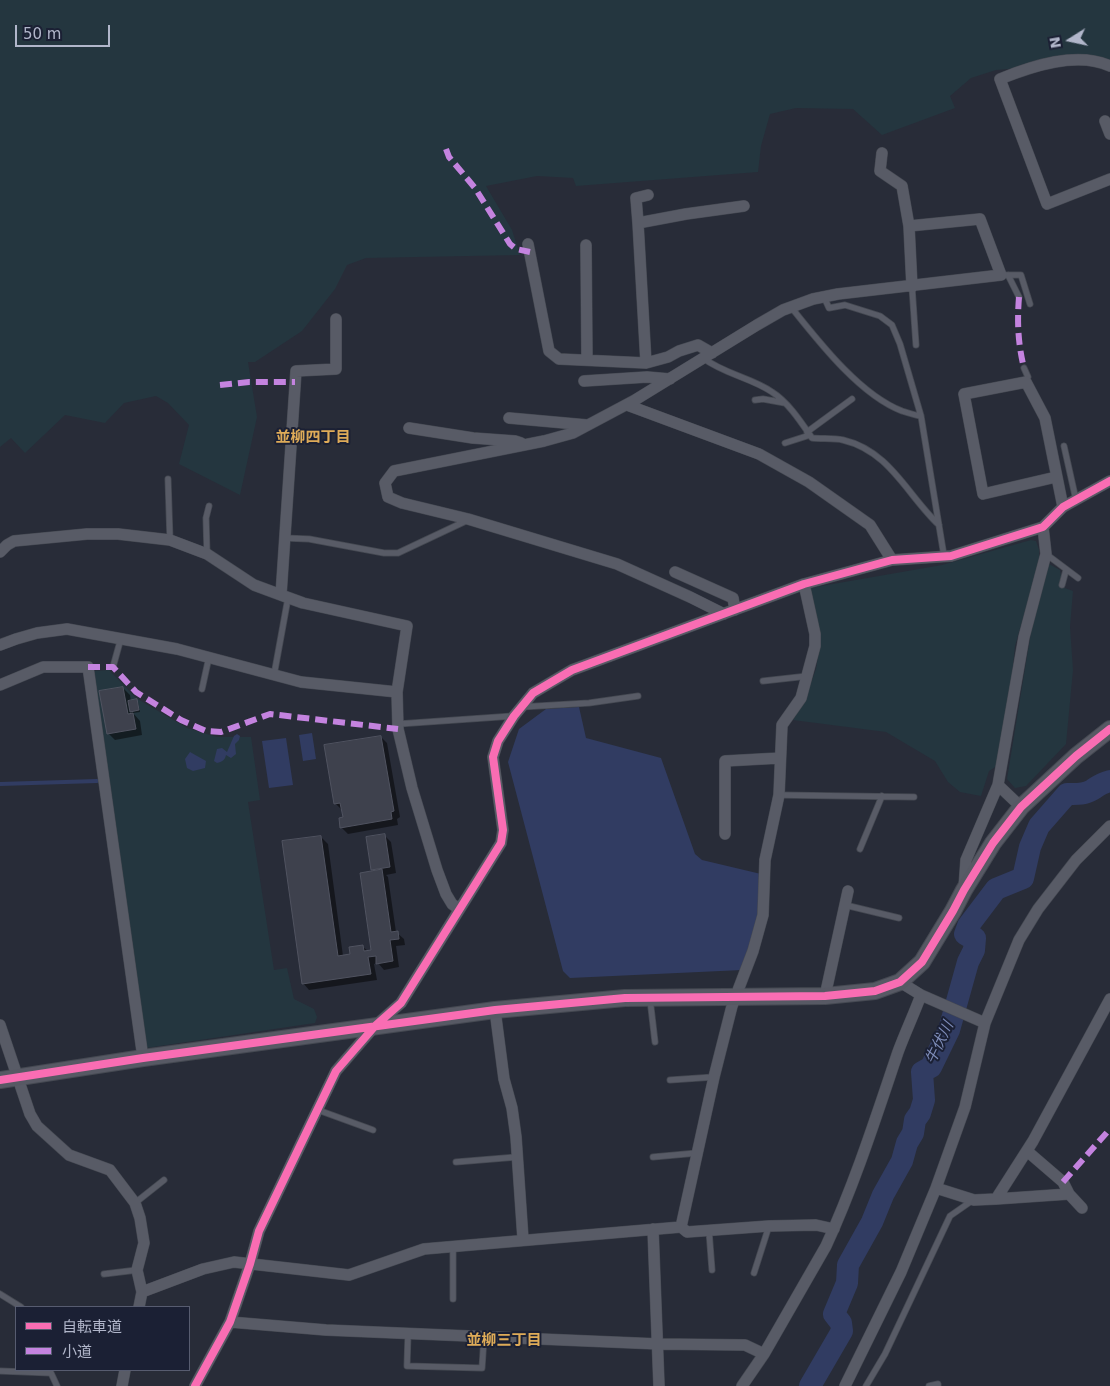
<!DOCTYPE html>
<meta charset="utf-8">
<style>
body{margin:0}
#map{position:relative;width:1110px;height:1386px;overflow:hidden;background:#282c38;font-family:"DejaVu Sans","Noto Sans JP",sans-serif}
canvas{display:block}
.legend{position:absolute;left:15px;top:1306px;width:175px;height:65px;box-sizing:border-box;background:#1b2034;border:1px solid #575c70;margin:0;padding:6px 9px;list-style:none;font-size:15px;color:#b1b6ca}
.legend li{display:flex;align-items:center;gap:10px;height:25px}
.legend b{width:25px;border:1px solid #575c70}
.north{position:absolute;left:1045px;top:15px;width:50px;height:50px;-webkit-text-stroke:4px #1b2034;paint-order:stroke;rotate:260deg;font-size:14px;font-weight:700;line-height:20px;text-align:center;color:#b1b6ca}
.north::after{content:'';display:block;margin:auto;width:18px;height:22px;background:#b1b6ca;clip-path:polygon(50% 0,100% 100%,50% 72%,0 100%)}
.scale{position:absolute;left:15px;top:25px;width:95px;height:22px;box-sizing:border-box;border:2px solid #b1b6ca;border-top:0;padding-left:6px;font-size:15px;line-height:18px;white-space:nowrap;color:#b1b6ca;-webkit-text-stroke:4px #1b2034;paint-order:stroke}
</style>
<div id="map">
<canvas width="1110" height="1386"></canvas>
<ul class="legend">
<li><b style="height:6px;background:#f96db3"></b>自転車道</li>
<li><b style="height:6px;background:#c483df"></b>小道</li>
</ul>
<div class="north">N</div>
<div class="scale">50 m</div>
</div>
<script>
const g = document.querySelector('canvas').getContext('2d');
g.lineJoin = 'round';
function fillPath(path, color) { g.fillStyle = color; g.fill(path, 'evenodd'); }
function trace(path, color, width, dash) { g.strokeStyle = color; g.lineWidth = width; g.lineCap = dash ? 'butt' : 'round'; g.setLineDash(dash || []); g.stroke(path); }
function write(font, color, halo, rows, align = 'center') {
  g.font = font + ' "DejaVu Sans","Noto Sans JP",sans-serif'; g.lineWidth = 4; g.setLineDash([]); g.textBaseline = 'middle'; g.strokeStyle = halo; g.fillStyle = color; for (const [text, x, y, turn = 0] of rows) {
    g.save(); g.translate(x, y); g.rotate((+turn || 0) * Math.PI / 180); g.textAlign = isNaN(turn) ? turn : align; if (halo) g.strokeText(text, 0, 0); g.fillText(text, 0, 0); g.restore();
  }
}
fillPath(new Path2D(`
 M0 0H1110V64L1103 61 996 70 971 78 950 96 955 108 882 135 853 109 796 108 770 114 761 146 758 172 576 186 573 178 537 176 486 186 512 230 520 255 366 258 347 265 335 289 302 331 255 362H248L257 417 240 495 179 464 189 425 168 403 156 396 124 403 105 423 65 415 25 453 11 438 0 447Z
 M1031 540 1036 541 1039 550V563L1015 646 1012 675 997 766 989 771 981 796 960 792 948 782 935 761 886 732 793 720 806 697 816 669 819 651 810 588 942 565Z
 M1049 564 1060 570 1061 577 1059 586 1073 591 1070 627 1073 670 1066 744 1026 786 1015 788 1007 779 1031 632Z
 M109 670 136 698 187 728 217 737H251L260 800 248 802 274 970 287 968 294 999 314 1009 317 1017 315 1023 146 1048 93 674 95 671Z`), '#24363f');
fillPath(new Path2D(`
 M579 707 586 738 661 758 695 854 702 860 761 874 759 913 742 970 570 978 563 971 508 762 519 729 546 709Z
 M312 733 316 759 303 761 299 735Z
 M237 734 240 736 239 740 235 744 236 754 231 758 226 755C225 760 222 762 217 763L214 761 217 749 222 748 227 752 234 736Z
 M286 738 293 785 269 788 262 741Z
 M190 752 206 761 205 768 193 771 187 768 185 759Z`), '#313c62');
fillPath(new Path2D(`
 M123 688 130 695 131 702 137 701 138 702 140 712 133 713 140 721 142 735 115 740 108 733Z
 M381 737 387 743 400 817 397 819 398 825 348 834 341 827 344 818 342 810 335 803Z
 M385 836 391 842 396 873 386 875 388 877 396 932 404 939 405 945 396 946 399 967 384 970 378 963 374 964 377 980 309 990 303 983 321 837 328 844 343 956 351 955 363 947 368 951H372V872L367 838Z`), '#0007');
trace(new Path2D(`
 M0 784 97 781`), '#313c62', 4);
trace(new Path2D(`
 M810 1386 842 1331 841 1323 834 1314 847 1283 848 1265 872 1222 883 1195 902 1161 907 1143 913 1133 915 1120 920 1113 924 1100 922 1072 931 1067 949 1030 968 962 974 950 975 938 970 937 965 934 968 926 996 889 1023 878 1030 847 1039 826 1067 794C1075 794 1084 795 1092 790 1100 785 1099 784 1110 781`), '#313c62', 22);
const building = new Path2D(`
 M123 687 128 714 133 713 136 729 107 734 99 691Z
 M137 699 139 710 130 712 128 701Z
 M381 736 394 811 391 812 392 819 340 828 339 818 343 817 340 803 334 804 324 745Z
 M385 834 390 867 371 870 366 837Z
 M321 836 338 956 350 954 349 947 363 945 364 951 371 950 360 873 382 869 391 932 398 931 399 939 390 940 393 961 376 964V956L368 957 371 974 302 984 282 841Z`);
fillPath(building, '#3e414d');
trace(building, '#505360', 1);
const lane = new Path2D(`
 M1001 275H1021L1030 304
 M1008 275 1019 297
 M912 287 916 345
 M824 297 829 308 845 305 880 316 892 325 900 344 921 416 944 556
 M791 307C819 342 860 395 902 411 908 413 914 415 921 416
 M703 358C724 374 752 378 772 392 789 403 801 422 812 438 822 439 834 438 843 440 890 451 907 495 939 525
 M1024 368 1028 377 1026 382
 M755 400 763 399 785 403
 M807 432 852 399
 M785 443 810 435
 M1064 446 1076 500
 M168 479 170 540
 M284 538 309 539 384 553H398L468 520
 M207 554 206 518 209 506
 M1046 554 1078 578
 M1062 585 1066 570
 M113 667 121 638
 M274 675 288 598
 M763 681 808 676
 M202 689 209 657
 M521 707 589 703 638 696
 M398 724 513 716
 M779 795 914 797
 M860 849 882 796
 M845 905 899 918
 M650 999 655 1042
 M670 1080 714 1077
 M318 1110 373 1130
 M653 1157 697 1153
 M456 1162 517 1157
 M135 1203 164 1180
 M709 1231 712 1270
 M453 1246V1299
 M754 1273 769 1226
 M104 1274 137 1270
 M0 1294 21 1307
 M408 1334 407 1366 482 1368 484 1337
 M0 1371 51 1373 57 1386
 M866 1386 885 1354 950 1216 973 1200
 M929 1386 938 1384V1386`);
const street = new Path2D(`
 M1110 66C1077 51 1032 66 1000 79L1047 204 1110 179
 M1105 121 1110 134
 M882 153 880 171 902 186 909 226 912 287
 M638 223 636 198 648 195
 M528 244 549 351 559 359 646 363 668 357 679 351 698 345 712 353
 M586 245 587 360
 M646 363 638 223 686 214 744 206
 M584 381 647 377 670 379
 M627 405 759 454 809 482 870 525 892 560
 M509 418 587 425
 M409 428 473 438 515 441 521 443
 M1056 477 983 494 964 394 1026 382 1045 418 1063 507
 M0 552 7 545 14 541 87 534H118L170 540 207 554 254 585 281 595 303 603 407 626 397 692 398 729 412 788 437 870 446 894 452 904 459 909
 M675 572 733 598 735 610
 M281 595 296 371 336 369V319
 M724 614 690 597 617 564 468 519 402 503 388 497 385 483 394 471 544 441 573 433 635 400 757 325 783 310 813 299 838 294 1001 275 980 219 909 226
 M0 645 16 639 37 633 67 629 177 649 301 682 397 692
 M0 685 43 667H88L143 1058
 M998 785 1021 807
 M725 834V761L780 758
 M964 888 966 860 998 785 1024 637 1046 554 1043 527
 M900 982 921 995 985 1023
 M825 996 848 891
 M495 1010 504 1079 512 1108 516 1137 523 1239
 M0 1025 30 1114 37 1126 69 1155 110 1170 135 1203 140 1218 144 1243 137 1270 142 1292 203 1269 234 1262 349 1275 424 1249 681 1227 687 1232 769 1226 816 1225 834 1229
 M1027 1151 1063 1182 1069 1194 1082 1208
 M936 1188 974 1200 996 1199 1033 1141 1110 999
 M996 1199 1069 1194
 M681 1227 714 1077 732 1006 753 951 763 915 765 860 779 795 782 725 801 698 815 646V634L804 584
 M653 1229 659 1386
 M139 1307 142 1292
 M230 1322 326 1330 659 1344 745 1345 764 1354
 M122 1386 125 1370
 M195 1386 230 1322 250 1264 259 1231 336 1071 375 1026 401 1003 501 843 503 830 493 757 498 741 514 716 533 693 572 670 804 584 892 560 951 556 1043 527 1063 507 1110 481
 M742 1386 764 1354 826 1246C855 1183 876 1117 898 1052 905 1033 914 1014 921 995
 M845 1386 901 1272 936 1188 965 1107 985 1023 1019 940 1038 909 1076 860 1110 826`);
const secondary = new Path2D(`
 M0 1080 143 1058 495 1010 625 998 825 996 875 991 900 982 922 962 953 911 964 890 993 843 1021 807 1076 756 1110 729`);
trace(lane, '#454952', 7);
trace(street, '#454952', 12);
trace(secondary, '#454952', 18);
trace(lane, '#585b66', 5.5);
trace(street, '#585b66', 11);
trace(secondary, '#575964', 16);
trace(new Path2D(`
 M446 149 449 157 475 188 510 244 516 249 530 252
 M1019 297C1017 322 1018 344 1024 368
 M220 385 249 382H295
 M88 667H113L136 692 181 720 206 731 221 732 270 714 398 729
 M1063 1182 1110 1129`), '#c483df', 6, [12, 6]);
trace(new Path2D(`
 M0 1080 143 1058 495 1010 625 998 825 996 875 991 900 982 922 962 953 911 964 890 993 843 1021 807 1076 756 1110 729
 M195 1386 230 1322 250 1264 259 1231 336 1071 375 1026 401 1003 501 843 503 830 493 757 498 741 514 716 533 693 572 670 804 584 892 560 951 556 1043 527 1063 507 1110 481`), '#f96db3', 8);
write('bold 15px', '#deab58', '#1b2034', [
 ["並柳四丁目",313,438],
 ["並柳三丁目",504,1341]
]);
write('italic 15px', '#7e8cb8', '#1b2034', [
 ["牛伏川",940,1043,-64]
]);
</script>
